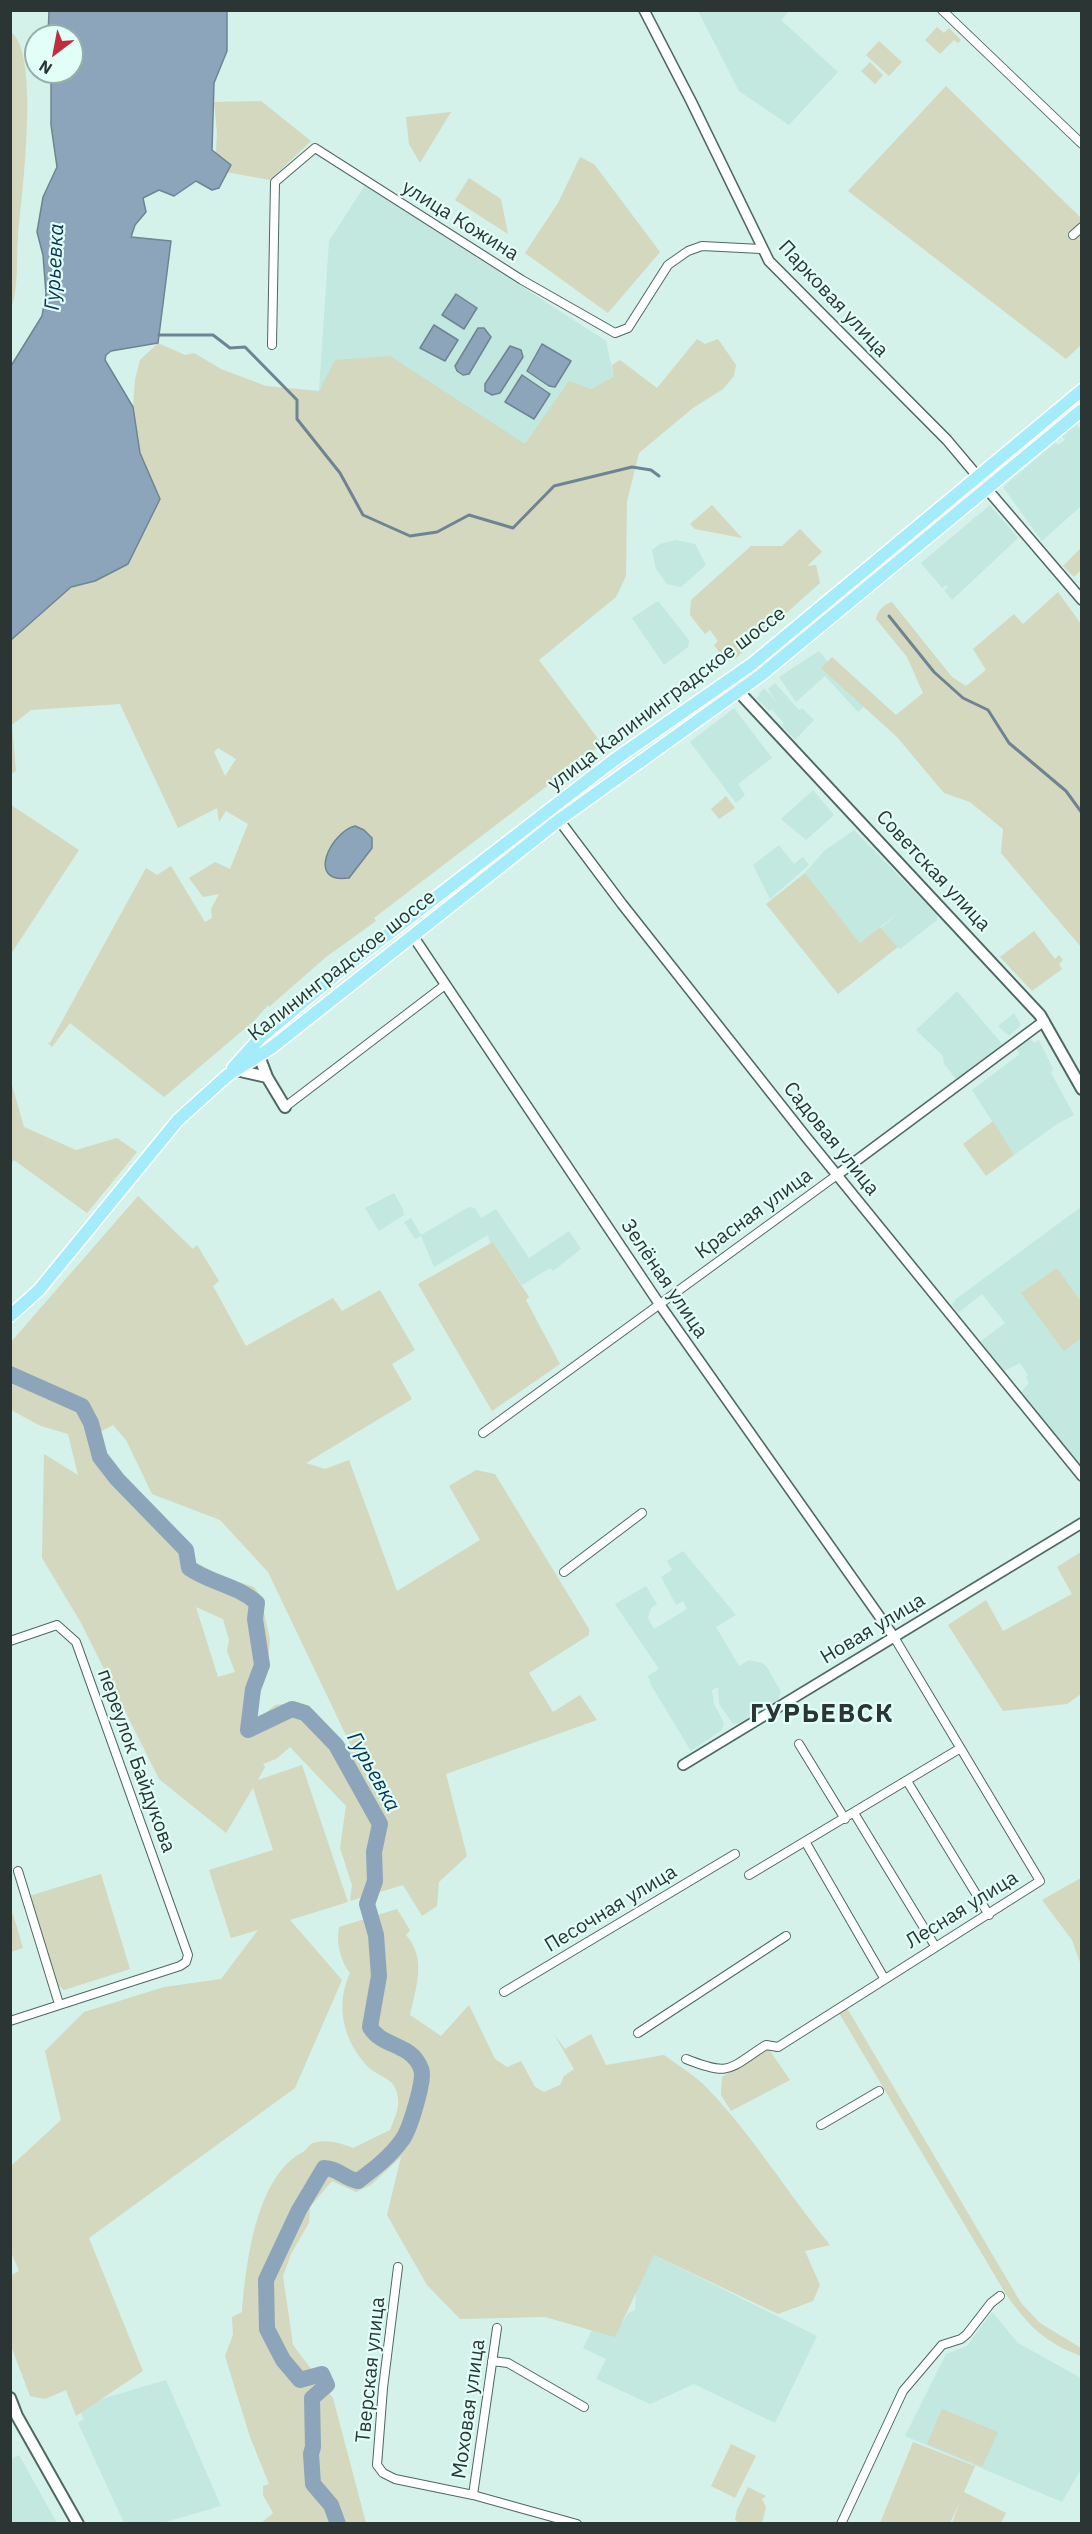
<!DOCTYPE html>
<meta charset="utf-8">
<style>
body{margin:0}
#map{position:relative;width:1092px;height:2534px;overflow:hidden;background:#d4f1ea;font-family:"IBM Plex Sans",sans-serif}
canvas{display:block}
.frame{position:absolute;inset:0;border:12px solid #2b3634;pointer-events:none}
.north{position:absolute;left:24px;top:24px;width:60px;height:60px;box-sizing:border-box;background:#e1fef7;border:2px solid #98aea9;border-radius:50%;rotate:212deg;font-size:16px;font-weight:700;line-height:24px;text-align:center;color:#2b3634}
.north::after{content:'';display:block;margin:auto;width:21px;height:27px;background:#be2e3f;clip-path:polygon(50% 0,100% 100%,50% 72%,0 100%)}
</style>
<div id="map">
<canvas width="1092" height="2534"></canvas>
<div class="frame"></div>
<div class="north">N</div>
</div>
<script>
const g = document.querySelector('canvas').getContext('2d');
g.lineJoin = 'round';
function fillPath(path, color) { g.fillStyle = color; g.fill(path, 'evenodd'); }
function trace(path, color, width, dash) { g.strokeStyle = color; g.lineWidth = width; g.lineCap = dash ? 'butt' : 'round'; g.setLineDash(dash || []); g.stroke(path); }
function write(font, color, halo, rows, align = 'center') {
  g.font = font + ' "IBM Plex Sans",sans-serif'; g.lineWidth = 4.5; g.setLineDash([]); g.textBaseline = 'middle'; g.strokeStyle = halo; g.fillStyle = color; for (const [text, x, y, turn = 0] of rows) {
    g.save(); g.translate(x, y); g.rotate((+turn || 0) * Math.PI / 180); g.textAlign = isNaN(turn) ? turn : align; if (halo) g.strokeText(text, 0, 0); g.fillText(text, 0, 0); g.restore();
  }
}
fillPath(new Path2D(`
 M698 11H789L781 20 838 72 789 125 739 91Z
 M365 185 606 341 630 450 617 475 319 391 329 241Z
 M1076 425 1079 428 1081 426V506L1042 541 1003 487 1055 443 1058 445 1065 440 1062 436Z
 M990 505 1018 538 952 600 944 590 948 587 947 585 942 588 921 563Z
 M676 540 695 544 706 565 681 587 667 584 656 569 652 550 660 544Z
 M658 601 689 640 688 647 664 665 632 618Z
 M819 651 865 706 858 712 825 676 796 702 779 677Z
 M775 683 799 710 802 708 814 720 795 740 782 726 784 723 772 710 774 708 769 711 756 698 764 688 778 704 768 689Z
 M734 708 772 758 738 784 745 795 736 803 690 742Z
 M813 790 834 815 806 840 781 819Z
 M854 830 937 915V920L900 949 881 928 900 911 860 943 805 873 824 851Z
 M779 845 794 864 803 857 809 865 770 899 753 865Z
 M957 991 1002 1044 957 1080 944 1064 943 1056 916 1030Z
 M1014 1013 1021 1025 1009 1036 998 1026Z
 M1030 1038 1034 1043 1039 1040 1053 1069 1051 1073 1074 1115 1057 1124 1014 1155 972 1090 1020 1054 1016 1048Z
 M394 1193 403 1209 404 1215 379 1231 365 1208Z
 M469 1207 475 1208 481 1218 496 1209 529 1258 569 1231 581 1249 553 1271 550 1268 522 1285 493 1242 490 1243 488 1235 434 1267 421 1236 415 1239 404 1222 411 1218 421 1235Z
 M1081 1207V1469L1022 1395V1391L1029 1383 1026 1377 1028 1375 1020 1363 1004 1371 981 1341 1005 1323 982 1294 958 1313 952 1305 956 1299Z
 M683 1551 736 1615 716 1627 739 1666 749 1660 762 1663 767 1667 781 1692 778 1700 739 1723 733 1724 719 1704 718 1687 712 1690 714 1704 724 1723 722 1730 691 1751 651 1685 648 1676 659 1669 615 1604 646 1586 657 1604 651 1608 648 1618 654 1629 687 1609 683 1601 676 1605 661 1577 672 1570 667 1561Z
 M654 2255 817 2336 775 2423 694 2384 650 2404 596 2379 606 2359 583 2348 600 2315 623 2322 628 2313 635 2310 636 2290Z
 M992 2312 1018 2343 1081 2378V2469L1062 2502 905 2436 946 2354 967 2346Z
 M166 2380 221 2506 162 2523H124L78 2423 84 2419 79 2410 88 2403Z
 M19 2455 57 2523H11V2459Z`), '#c2e8df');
fillPath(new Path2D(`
 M937 27 944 33 949 28 961 40 958 43 954 40 940 54 925 40Z
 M11 32C41 54 21 200 18 236 16 261 19 285 11 309Z
 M879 41 902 62 889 76 866 55Z
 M870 62 883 75 875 84 861 71Z
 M946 86 1081 218V345L1066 359 848 191Z
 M261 101 311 141 270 180 215 170 217 133 214 102Z
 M451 112 420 163 409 144 406 117Z
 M580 157 594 164 660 252 608 313 525 253 558 203Z
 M469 178 501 199 508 234 455 200Z
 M697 339 705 344 718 339 736 365 734 376 723 389 693 408 639 453 627 501 626 576 616 597 539 660 602 744 391 905 374 918 376 921 326 957 269 1007 268 1005 255 1020 164 1097 70 1023 52 1047 47 1042 50 1043 146 868 157 875 171 866 205 922 212 918 211 909 219 894 203 897 189 878 215 862 230 869 248 824 226 811 219 822 217 808 178 828 120 704 31 710 12 725 16 771 11 774 10 640 71 587 95 581 160 499 140 453 133 407 135 380 140 360 158 343 185 355 194 353 221 369 266 386 319 391 335 360 390 356 525 444 569 381 591 389 614 377 612 365 620 360 657 388ZM218 748 236 759 225 776 214 752Z
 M712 505 742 538 695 529 690 524Z
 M800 529 822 552 807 566 816 565 820 583 735 659 723 658 714 645 718 641 710 630 705 634 690 615 691 600 751 546H782Z
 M1081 548V570L1074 577 1063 566Z
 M1058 592 1081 624V947L1001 853 1003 829 970 802 944 793 897 737 821 668 832 657 896 715 923 693 907 657 876 619C878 610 884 604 892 602L952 677 966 686 986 670 973 649 1014 614 1023 624Z
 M726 796 735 808 719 819 711 809Z
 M11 805 79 850 11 954Z
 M805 873 860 943 880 927 898 947 838 994 766 904Z
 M1034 931 1055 959 1059 955 1063 960 1059 964 1062 969 1032 991 1000 957Z
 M10 1078 24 1127 76 1150 117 1138 137 1152 87 1213 14 1160 11 1164Z
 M993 1121 1014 1155 986 1176 963 1144Z
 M138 1196 193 1249 197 1245 219 1281 213 1286 246 1346 333 1298 342 1311 380 1290 415 1350 392 1364 412 1399 306 1463 325 1469 349 1460 397 1591 480 1540 449 1486 476 1470 495 1474 589 1629V1635L529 1673 553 1712 580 1695 597 1720 446 1774 467 1856 439 1882 437 1906 422 1916 403 1885 350 1901 352 1885 340 1848 346 1806 290 1747 276 1759 263 1764 265 1767 258 1780 302 1765 348 1902 290 1920 342 1980 295 2088 89 2238 143 2371 76 2416 66 2390 45 2399 30 2396 11 2346V2275L19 2271 11 2252V2166L61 2120 45 2051 84 2012 164 1987 221 1979 258 1930 231 1938 209 1870 273 1850 253 1788 226 1833 159 1779 80 1621 42 1558 44 1454 78 1475 68 1434 41 1426 11 1410V1342ZM113 1425 126 1440 152 1494 220 1520 268 1572 353 1750 298 1702 275 1705 252 1724 248 1713 268 1660 270 1640 260 1595 254 1587 221 1576 188 1558C182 1512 118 1492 101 1451 99 1446 99 1439 98 1433ZM196 1607 223 1619 229 1640 227 1651 235 1672 218 1677Z
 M493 1242 529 1297 526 1300 560 1364 492 1411 418 1284Z
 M1057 1268 1081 1302V1338L1064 1351 1021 1293Z
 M1081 1552V1694L1067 1704 1003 1711 948 1625 986 1600 1003 1631 1072 1594 1057 1567Z
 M101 1874 130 1969 64 1990 56 1984 29 1896Z
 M1081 1878V1965L1072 1940 1042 1900Z
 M397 1909 410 1930 406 1935C427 1959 416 1987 410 2015L441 2036 469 2005 495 2059 507 2067 521 2061 535 2087 544 2092 560 2085 564 2076 574 2069 554 2034 565 2049 591 2034 606 2065 664 2055C679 2066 696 2076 708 2089 754 2137 788 2194 830 2245L805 2251 820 2285 813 2301 778 2314 654 2255 615 2337 545 2317 460 2319 427 2285 387 2215 401 2157 371 2185 356 2192 332 2181 310 2207 309 2223 291 2254 283 2276 293 2345 333 2398 366 2523H261L273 2513 263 2495V2486L269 2484 250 2437 225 2356 233 2335 232 2317 242 2312C246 2263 256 2176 303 2152 307 2150 308 2145 313 2143 327 2139 340 2143 353 2148L390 2130C396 2115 403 2102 394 2086 390 2078 375 2074 368 2067 343 2040 335 2006 350 1973 340 1961 336 1941 339 1927Z
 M13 1914 23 1948 11 1952V1915Z
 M847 2008 1021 2303 1040 2323 1081 2348V2356C1044 2342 1030 2327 1007 2296L839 2013 840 2010Z
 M768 2048 790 2080 731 2111 721 2095 722 2077Z
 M942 2409 998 2432 982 2467 927 2444Z
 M913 2442 975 2466 964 2492 1006 2513 1001 2523H952L960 2502 950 2523H880Z
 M731 2444 756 2456 735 2498 711 2486Z
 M748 2487 766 2496 762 2499 766 2507 762 2523H739L735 2520 737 2510Z`), '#d3d8be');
const water = new Path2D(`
 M49 11H227V51L214 83 212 150 231 165 219 188 212 190 196 181 174 196 159 190 143 198 146 212 135 225 131 237 171 241 158 343 111 351 106 355 105 360 133 407 140 453 160 499 128 564 95 581 71 587 11 640V366L42 316 46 294 43 255 37 232 43 197 57 167 51 125V72H72V36H48Z
 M456 294 477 308 464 329 442 315Z
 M434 325 458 340 445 361 420 348Z
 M478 328H484L491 337 469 374 463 375 457 371 455 366Z
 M542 344 571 361 555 387 549 386 527 371Z
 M510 346 521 350 523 357 500 393 492 395 485 391V384Z
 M522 375 550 394 534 419 505 402Z
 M355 826 364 830 372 838V848L349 878C305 884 331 832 355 826Z`);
fillPath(water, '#8ca5ba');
trace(water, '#6f8492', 1.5);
trace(new Path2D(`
 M159 335H213L230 348 245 347 297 400V419L340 473 363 515 410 536 437 532 469 515 513 528 554 486 632 467 651 470 659 476
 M889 616 934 672 963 698 988 710 1009 743 1066 791 1082 813`), '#6f8492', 3);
trace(new Path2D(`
 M10 1374 82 1406 91 1423 100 1457 117 1479 186 1550 189 1568C210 1583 237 1585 257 1603L255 1619 262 1665 253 1689 248 1730 292 1709 305 1713 336 1745 380 1824 374 1852 375 1881 367 1904 376 1935 379 1976 370 2027C380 2045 406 2044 417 2061 419 2064 422 2070 422 2074 422 2087 410 2130 402 2140 390 2157 374 2169 358 2181 345 2179 338 2168 324 2168L299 2210 266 2280 267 2329 283 2360 300 2380 322 2374 327 2385 312 2398 313 2447 311 2454 313 2484 331 2505 338 2524`), '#8ca5ba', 16);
const minor = new Path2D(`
 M942 10 1082 144
 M1073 235 1082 227
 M272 345 275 182 315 148 522 280 615 333 628 328 668 265 688 251 702 246 761 249
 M285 1107 445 985
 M483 1433 837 1175
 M564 1572 642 1513
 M10 1641 57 1625 76 1642 188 1955 186 1962 180 1966 10 2021
 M799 1744 845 1819
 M907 1781 989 1915
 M854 1813 935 1946
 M806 1843 884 1978
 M18 1871 59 2004
 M749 1875 959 1749
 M504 1992 735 1854
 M638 2033 786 1936
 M686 2059C731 2077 728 2069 766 2045L778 2047 1040 1881 894 1637
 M821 2125 879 2091
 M398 2267 383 2388 377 2465 383 2473 395 2479 473 2495 577 2524
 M492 2361 508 2363 584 2407
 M473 2495 497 2328
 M841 2524 903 2391 942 2345 961 2339 967 2334 991 2303 1000 2296`);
const tertiary = new Path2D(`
 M644 10 691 101 769 261 947 440 979 478
 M987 489 1082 600
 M559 820 622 904 806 1137 1082 1476
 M413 936 660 1305 894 1637
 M837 1175 1044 1021
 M683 1765 1082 1523`);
const secondary = new Path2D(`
 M739 692 1040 1015 1082 1089
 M259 1056 267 1077 285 1107
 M236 1070 267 1077
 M10 2398 17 2416 78 2524`);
const primary = new Path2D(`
 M233 1068 260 1038 339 972 614 760 752 664 1082 390
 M10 1316 39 1290 178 1120 228 1075 271 1048 559 820 761 675 1082 410`);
trace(minor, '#4e6862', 10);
trace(tertiary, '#4e6862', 12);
trace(secondary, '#4e6862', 14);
trace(primary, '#fff', 15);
trace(minor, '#fff', 8);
trace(tertiary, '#fff', 9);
trace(secondary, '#fff', 10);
trace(primary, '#a4ecfa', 12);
write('20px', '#2b3634', '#e1fef7', [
 ["улица Кожина",460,221,32],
 ["Парковая улица",833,299,47],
 ["улица Калининградское шоссе",667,699,-37],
 ["Советская улица",933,871,47],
 ["Калининградское шоссе",342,966,-38],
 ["Садовая улица",831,1139,51],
 ["Красная улица",754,1214,-36],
 ["Зелёная улица",664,1279,56],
 ["Новая улица",873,1629,-31],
 ["переулок Байдукова",136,1761,70],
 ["Песочная улица",611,1909,-31],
 ["Лесная улица",962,1910,-32],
 ["Тверская улица",371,2370,-84],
 ["Моховая улица",469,2409,-82]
]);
write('italic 21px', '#073554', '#e1fef7', [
 ["Гурьевка",55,267,-87],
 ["Гурьевка",373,1772,61]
]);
g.letterSpacing = '1.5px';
write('bold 26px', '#2b3634', '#e1fef7', [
 ["ГУРЬЕВСК",822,1714]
]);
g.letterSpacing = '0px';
</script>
